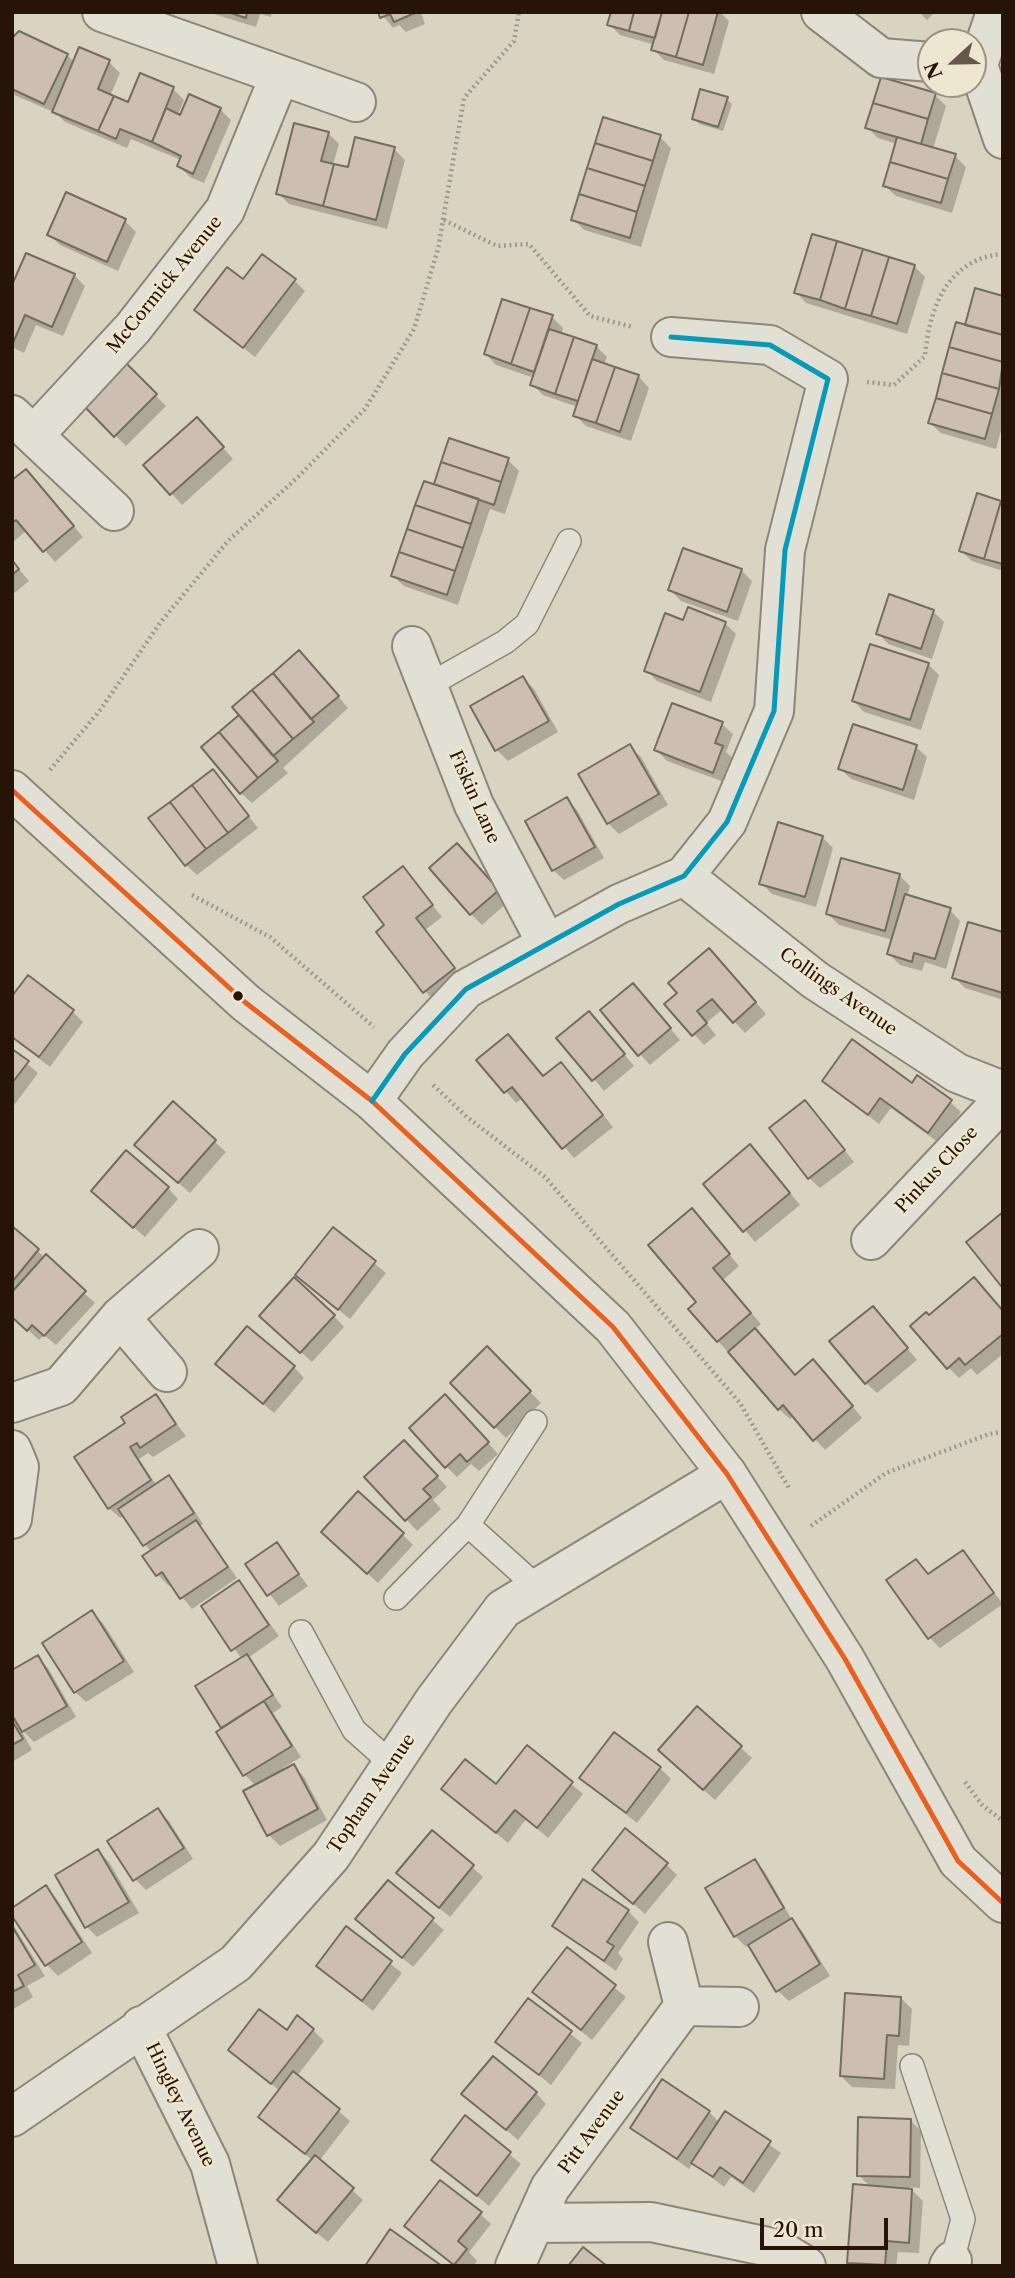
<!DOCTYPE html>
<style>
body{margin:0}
#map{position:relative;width:1015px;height:2278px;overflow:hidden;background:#d9d3c1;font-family:"Libre Caslon Text",serif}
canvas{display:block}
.frame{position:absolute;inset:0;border:14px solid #271409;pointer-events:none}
.north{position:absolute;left:917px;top:28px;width:70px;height:70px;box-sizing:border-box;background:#ede6d0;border:2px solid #9e9280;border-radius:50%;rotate:248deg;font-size:19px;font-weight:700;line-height:28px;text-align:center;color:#271409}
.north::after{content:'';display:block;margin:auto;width:24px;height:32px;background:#655749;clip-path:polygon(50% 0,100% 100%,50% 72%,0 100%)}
.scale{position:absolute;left:760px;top:2218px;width:128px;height:32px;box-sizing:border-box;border:4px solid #271409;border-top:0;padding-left:9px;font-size:21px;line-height:24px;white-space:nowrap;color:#271409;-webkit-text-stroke:5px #ede6d0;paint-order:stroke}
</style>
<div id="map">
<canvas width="1015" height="2278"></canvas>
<div class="frame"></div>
<div class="north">N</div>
<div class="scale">20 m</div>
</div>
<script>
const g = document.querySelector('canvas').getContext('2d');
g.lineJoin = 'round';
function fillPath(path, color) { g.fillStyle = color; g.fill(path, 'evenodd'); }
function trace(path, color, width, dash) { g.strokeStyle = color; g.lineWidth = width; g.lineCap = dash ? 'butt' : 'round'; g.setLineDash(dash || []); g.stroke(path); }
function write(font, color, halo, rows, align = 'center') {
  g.font = font + ' "Libre Caslon Text",serif'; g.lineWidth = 5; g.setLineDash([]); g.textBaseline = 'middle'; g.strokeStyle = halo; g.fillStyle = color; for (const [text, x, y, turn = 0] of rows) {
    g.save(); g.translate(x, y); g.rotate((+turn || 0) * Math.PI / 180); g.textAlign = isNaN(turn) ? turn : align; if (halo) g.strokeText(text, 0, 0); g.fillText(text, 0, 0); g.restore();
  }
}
fillPath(new Path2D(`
 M207 12H272L271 17 260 14 256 27Z
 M380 12H421L425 24 406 32 399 25 393 28Z
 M613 12H720L729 21 714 74 664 60 653 49 655 45 620 35 609 24Z
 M919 12H935L927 20Z
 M12 40 67 55 75 63 109 62 120 73 110 96 129 104 141 75 173 89 184 100 175 122 220 109 231 120 204 183 190 177 179 166 181 160 131 139 127 148 65 122 56 113 12 94Z
 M935 95 946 106 933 149 955 156 966 167 952 213 896 196 885 186 897 144 878 138 867 127Z
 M727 99 732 104 723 131 699 124 694 118Z
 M328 133 339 144 333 165 349 169 394 149 405 160 387 229 289 204 278 193Z
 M660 137 671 148 641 247 584 230 573 219Z
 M125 221 136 232 118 271 60 245 49 234Z
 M914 266 925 277 907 334 806 303 796 292Z
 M74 275 85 286 63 336 36 325 24 353 12 347V290Z
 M294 280 305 291 255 357 196 310 243 282Z
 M1003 297V423L996 449 941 433 930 423 966 327Z
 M503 301 552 317 563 328 561 335 596 346 607 357 604 365 639 377 649 388 631 441 586 426 575 415 578 407 543 395 532 384 534 378 496 365 486 354Z
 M126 366 166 406 126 446 85 405Z
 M207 430 233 459 182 505 146 465Z
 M450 441 508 460 519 471 505 514 490 509 458 605 404 586 393 576 435 487Z
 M12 482H36L83 537 55 562 27 530 12 543Z
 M1003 503V571L972 561 961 551Z
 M12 561 29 581 12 595Z
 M741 570 752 581 738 621 681 601 670 590Z
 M933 611 944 622 932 659 888 644 878 633Z
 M684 622 725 623 736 634 711 702 657 681 646 670Z
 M310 663 348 708 283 768 288 773 252 803 241 793 242 716Z
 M928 664 939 675 921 730 864 712 854 701Z
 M523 678 534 689 558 732 508 761 497 750Z
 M722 724 733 734 726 752 733 758 724 782 667 761 656 750Z
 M630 747 641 757 668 805 619 834 608 823Z
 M916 747 927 757 914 800 851 779 840 768Z
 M213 771 258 828 197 875 186 865Z
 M567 800 577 810 604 858 564 880 553 870Z
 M822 837 833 848 816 907 772 894 761 883Z
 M457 846 508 902 482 925 471 914Z
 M402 868 442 917 425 930 464 980 435 1003 378 932 387 925Z
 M899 875 910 886 907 897 950 910 960 921 946 969 925 962 922 971 900 965 889 954 893 940 839 925 828 914Z
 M1003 934V1000L965 988 954 977Z
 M720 961 766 1014 745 1033 723 1009 706 1023 716 1035 704 1045 667 1004Z
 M633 985 680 1040 650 1065 640 1054Z
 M12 999 73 1012 83 1022 50 1067 12 1038Z
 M599 1024 634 1066 604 1091 559 1038Z
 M12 1051 38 1073 12 1108Z
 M479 1060 544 1077 571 1075 613 1127 574 1158 523 1098 516 1103Z
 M824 1081 912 1085 950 1102 961 1112 939 1143 891 1108 879 1124Z
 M805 1102 854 1162 820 1188 809 1178Z
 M173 1104 226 1152 190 1193 148 1156Z
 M760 1157 800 1205 755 1242 706 1184Z
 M168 1188 178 1199 145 1237 104 1202Z
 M702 1222 739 1266 723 1280 761 1324 754 1330 796 1377 824 1372 862 1418 825 1450 794 1416 790 1419 779 1409 718 1341 698 1302Z
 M12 1228 95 1303 56 1345 44 1335 39 1340 12 1315Z
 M333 1229 386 1273 350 1319 308 1285Z
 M873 1308 917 1360 877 1393 866 1383Z
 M1003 1312V1354L977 1375 971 1368 959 1378 948 1367 929 1318Z
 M334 1316 344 1327 312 1362 272 1326Z
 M487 1348 541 1403 506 1438 452 1383Z
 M294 1367 304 1378 274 1413 228 1374Z
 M156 1396 186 1436 153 1457 148 1453 139 1459 157 1486 169 1478 180 1489 203 1524 200 1526 237 1578 192 1609 171 1584 169 1586 158 1575 145 1556 151 1552 124 1516 120 1518 109 1508 127 1424Z
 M456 1407 498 1454 479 1471 471 1464 457 1477 446 1466Z
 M415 1453 447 1487 433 1500 441 1509 417 1531 367 1477Z
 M402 1534 413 1545 378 1583 334 1543Z
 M276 1544 308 1586 279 1606 247 1565Z
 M962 1552 1003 1604 940 1648 930 1638 916 1561 930 1575Z
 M239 1582 279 1636 248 1658 282 1707 273 1713 301 1757 283 1768 285 1771 293 1766 304 1777 327 1820 280 1846 269 1835 256 1786 245 1775 218 1732 223 1729 197 1687 242 1659 203 1607Z
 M92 1613 103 1623 134 1672 86 1702 75 1692Z
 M37 1657 48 1668 76 1717 34 1742 20 1728 32 1750 12 1762V1672Z
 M697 1708 752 1758 715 1800 671 1761Z
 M527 1747 583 1794 548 1838 526 1819 508 1843 454 1799 496 1786Z
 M660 1768 671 1779 637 1823 581 1778Z
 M158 1810 169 1821 193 1859 146 1890 135 1879Z
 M98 1851 109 1862 139 1913 97 1937 87 1927Z
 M755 1861 765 1872 792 1920 802 1931 830 1976 789 2001 778 1991 750 1945 746 1947 735 1936Z
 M666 1864 677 1875 645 1914 605 1880Z
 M472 1867 483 1877 450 1917 409 1883Z
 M388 1882 444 1930 413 1967 368 1929Z
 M46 1888 56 1898 92 1953 58 1976 47 1965Z
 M628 1911 639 1922 618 1953 623 1959 616 1971 554 1926Z
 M12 1923 45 1976 27 1986 33 1997 12 2010Z
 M346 1928 402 1973 373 2011 318 1966Z
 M567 1949 626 1997 592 2040 545 2002Z
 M901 1998 912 2009 909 2046 898 2045 895 2089 852 2087 841 2076Z
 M529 2001 582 2043 551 2085 498 2042Z
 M313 2030 324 2041 297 2076 350 2121 319 2161 363 2200 328 2242 290 2211 312 2160 271 2127 280 2091 230 2050 287 2032Z
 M536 2093 546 2104 518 2140 464 2094Z
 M709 2112 720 2123 726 2114 781 2153 754 2193 731 2177 724 2187 693 2163 689 2169 632 2128Z
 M466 2118 521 2164 489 2206 433 2160Z
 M910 2120 921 2131 920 2188 909 2187 923 2201 919 2253 898 2252 896 2266H852L849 2262 870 2187 859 2175Z
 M480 2214 491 2224 469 2252 477 2261 473 2266H454L418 2237Z`), '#0003');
const building = new Path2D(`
 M228 12H247L246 18Z
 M378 12H415V13L394 22 390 14 380 18Z
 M611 12H634L629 31 607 25Z
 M634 12H662L655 38 629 31Z
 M662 12H689L676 57 651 50Z
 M689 12H718L703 65 676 57Z
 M19 31 68 54 44 104 12 89V38Z
 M79 47 110 60 98 89 114 96 98 131 52 112Z
 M140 73 174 87 152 142 120 129 116 139 98 131 114 96 128 102Z
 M881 77 936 93 928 119 873 103Z
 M700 89 728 97 718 127 692 119Z
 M189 94 221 108 193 174 177 166 181 156 152 142 166 108 180 115Z
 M873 103 928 119 921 144 865 128Z
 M603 117 661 135 653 161 595 143Z
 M294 123 329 132 321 161 334 164 323 206 276 194Z
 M355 137 395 147 376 220 323 206 334 164 348 167Z
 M897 137 956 154 948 179 890 162Z
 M595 143 653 161 645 186 587 168Z
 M890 162 948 179 941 203 883 186Z
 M587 168 645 186 637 212 579 194Z
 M66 192 126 219 107 262 47 235Z
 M579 194 637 212 630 238 571 220Z
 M812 234 837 241 820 300 794 293Z
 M837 241 863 249 845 309 820 300Z
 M863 249 889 257 871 316 845 309Z
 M26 253 75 274 52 327 25 315 13 343 12 285Z
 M262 254 296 279 243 348 194 310 227 267 243 279Z
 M889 257 915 265 897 324 871 316Z
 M975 288 1003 296V335L965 325Z
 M502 299 530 308 511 364 484 354Z
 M530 308 553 315 534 372 511 364Z
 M956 322 1003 335V362L949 347Z
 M549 329 574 337 555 394 530 385Z
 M574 337 597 345 578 401 555 394Z
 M949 347 1003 362 999 389 942 373Z
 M592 359 615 367 596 423 573 416Z
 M126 363 157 394 114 437 83 405Z
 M615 367 639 375 620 432 596 423Z
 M942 373 999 389 992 414 936 398Z
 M936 398 992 414 985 439 928 423Z
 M197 417 224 447 170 495 143 465Z
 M449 438 509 458 501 482 441 462Z
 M441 462 501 482 494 505 434 484Z
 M26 469 74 526 43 552 16 520 12 523V480Z
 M424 481 479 499 471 524 415 505Z
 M977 493 1001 501 984 559 959 551Z
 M1001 501H1003V564L984 559Z
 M415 505 471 524 463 548 407 529Z
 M407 529 463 548 455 571 399 552Z
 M683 548 742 569 727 612 668 590Z
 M399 552 455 571 447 595 391 576Z
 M12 560 19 569 12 575Z
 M889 594 934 610 921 649 876 634Z
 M688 607 726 622 700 692 644 671 665 613 683 620Z
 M870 644 929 663 910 720 852 701Z
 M299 650 339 696 311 719 273 673Z
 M273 673 314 722 293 739 252 690Z
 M523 676 549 721 495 751 470 706Z
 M252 690 293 739 273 756 232 707Z
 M672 703 723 722 715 743 723 746 713 773 654 750Z
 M239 715 278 761 258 778 219 732Z
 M853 724 917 745 903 790 838 769Z
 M219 732 258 778 240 794 201 747Z
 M630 744 659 794 607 824 578 774Z
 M213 769 249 816 228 833 192 785Z
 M192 785 228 833 206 849 170 802Z
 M567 797 595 847 552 871 525 821Z
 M170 802 206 849 185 866 148 818Z
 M778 822 823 836 805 897 759 884Z
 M457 843 499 890 470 915 429 868Z
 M841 858 900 874 885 931 826 914Z
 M403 866 433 905 416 918 455 968 423 993 376 932 384 925 363 897Z
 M905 894 951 908 935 959 914 953 912 962 887 954Z
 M968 922 1003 932V993L952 978Z
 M709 948 756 1002 733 1023 712 999 697 1011 707 1023 692 1036 664 1004 677 993 668 983Z
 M28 975 74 1010 39 1057 12 1037V996Z
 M633 983 671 1028 638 1056 600 1010Z
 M589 1011 625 1054 592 1081 556 1038Z
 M508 1034 543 1076 561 1062 603 1115 562 1149 512 1087 504 1093 476 1060Z
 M852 1039 912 1083 917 1075 952 1100 928 1133 880 1098 868 1115 822 1081Z
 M12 1049 29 1061 12 1083Z
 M805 1100 845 1150 808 1179 769 1128Z
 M173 1101 216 1140 178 1183 134 1145Z
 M750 1144 790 1193 743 1232 703 1184Z
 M126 1150 169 1187 133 1228 91 1191Z
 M692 1208 730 1254 713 1268 751 1313 717 1342 688 1309 696 1302 648 1245Z
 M1003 1212V1285L1001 1286 966 1242Z
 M12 1226 39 1249 12 1282Z
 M333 1227 376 1261 338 1310 295 1275Z
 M46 1254 86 1291 44 1336 32 1325 27 1331 12 1317V1292Z
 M294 1277 335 1315 300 1353 259 1316Z
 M974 1277 1003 1311V1334L965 1365 959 1358 947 1369 910 1326 926 1312 929 1315Z
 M873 1306 908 1348 865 1384 829 1341Z
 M247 1326 295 1366 263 1404 215 1364Z
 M755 1328 795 1375 813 1359 853 1406 813 1441 783 1405 778 1410 728 1352Z
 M487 1346 531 1391 494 1428 450 1383Z
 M156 1394 176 1424 140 1448 137 1443 130 1447 151 1480 108 1509 74 1457 125 1423 121 1417Z
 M445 1394 489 1442 467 1462 460 1454 445 1468 409 1428Z
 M404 1440 438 1476 423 1489 431 1497 405 1521 364 1477Z
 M169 1475 194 1513 143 1546 118 1509Z
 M358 1491 404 1533 367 1574 321 1532Z
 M196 1520 228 1567 180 1599 162 1572 156 1576 142 1556Z
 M277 1542 299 1574 267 1596 245 1564Z
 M963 1550 994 1593 928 1639 886 1580 916 1559 928 1574Z
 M239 1580 269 1625 231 1651 201 1606Z
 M92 1610 124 1661 74 1693 42 1643Z
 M247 1654 273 1695 221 1728 195 1686Z
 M38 1655 67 1706 22 1732 12 1715V1670Z
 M264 1701 292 1746 243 1776 216 1732Z
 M697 1706 742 1746 703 1790 658 1750Z
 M12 1721 23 1739 12 1745Z
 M614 1732 661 1767 626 1813 579 1778Z
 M527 1745 573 1782 537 1828 515 1810 496 1833 441 1789 465 1759 496 1784Z
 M294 1764 318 1809 267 1836 243 1791Z
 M158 1808 184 1848 133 1881 107 1841Z
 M625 1828 668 1863 633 1904 592 1870Z
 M432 1830 474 1865 439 1908 396 1873Z
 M98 1849 129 1902 85 1928 55 1875Z
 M755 1859 784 1908 734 1937 705 1888Z
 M583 1879 629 1910 607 1942 614 1946 604 1961 552 1926Z
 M388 1880 434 1918 402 1958 355 1919Z
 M46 1885 82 1942 45 1966 12 1916V1908Z
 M792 1918 820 1964 776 1992 748 1945Z
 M12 1926 35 1965 18 1975 24 1986 12 1992Z
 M346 1926 392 1961 362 2001 316 1966Z
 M567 1947 616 1985 581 2030 532 1992Z
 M845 1993 901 1997 899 2036 887 2035 884 2079 840 2076Z
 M528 1998 572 2031 539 2075 495 2042Z
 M259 2009 287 2030 297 2015 314 2029 271 2084 228 2050Z
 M493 2056 537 2092 506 2130 461 2094Z
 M293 2071 340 2109 305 2154 258 2117Z
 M662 2079 710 2111 677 2159 630 2128Z
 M725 2111 771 2141 743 2183 720 2167 713 2177 691 2163Z
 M465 2115 511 2152 477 2196 431 2160Z
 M858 2117 911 2119 910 2177 857 2176Z
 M315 2155 354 2188 316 2233 277 2200Z
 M440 2180 482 2212 458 2241 467 2249 454 2265 404 2226Z
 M853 2184 912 2189 909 2243 887 2241 885 2265 847 2263Z
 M390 2229 442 2266H365Z
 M583 2247 607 2266H568Z`);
fillPath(building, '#ccbeb3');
trace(building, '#726c61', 2);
const service = new Path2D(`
 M427 686 505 642 527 624 569 541
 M468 1525 535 1422
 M396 1598 468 1525 538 1588
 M301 1632 354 1730 392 1764
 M912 2066 963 2219 952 2261`);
const minor = new Path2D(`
 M102 12 356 102
 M821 12 881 58 931 62
 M996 12 978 65 1003 139
 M12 415 114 511
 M34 435 133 328 225 210 280 75
 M412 646 474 805 547 944
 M684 876 815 980 957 1073 1003 1091
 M372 1101 405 1054 466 989 619 904 684 876 727 822 774 711 785 550 828 379 770 345 671 337
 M871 1240 1003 1100
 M120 1317 167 1372
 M12 1403 61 1386 120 1317 199 1249
 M12 1450 19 1467 12 1519
 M668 1942 684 2006 739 2007
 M141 2026 210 2164 238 2266
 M12 2117 236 1963 331 1856 434 1701 503 1609 727 1474
 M534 2223 651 2222 778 2249 806 2266
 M515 2266 550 2188 684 2006
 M949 2266 952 2261`);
const tertiary = new Path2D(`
 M12 790 246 1003 372 1101 613 1327 727 1474 845 1659 958 1861 1003 1903`);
trace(service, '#8b857a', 26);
trace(minor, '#8b857a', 42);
trace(tertiary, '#8b857a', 42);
trace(new Path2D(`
 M444 220 497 246 529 244 590 316 633 327
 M867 382 894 385 925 356C929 308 948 258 1003 254
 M50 770 101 709 160 623 228 541 298 477 365 409 414 329 438 249 464 98 514 41 519 12
 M192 895 270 937 374 1027
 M433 1085 467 1117 545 1177 740 1403 790 1490
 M811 1526 886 1473 989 1434 1003 1432
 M965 1782 982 1805 1003 1821`), '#9e9a92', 4.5, [2, 3.5]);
trace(service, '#e2dfd5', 23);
trace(minor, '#e2dfd5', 38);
trace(tertiary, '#e2dfd5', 38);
trace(new Path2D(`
 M12 790 246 1003 372 1101 613 1327 727 1474 845 1659 958 1861 1003 1903`), '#e86121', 5);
trace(new Path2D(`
 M372 1101 405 1054 466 989 619 904 684 876 727 822 774 711 785 550 828 379 770 345 671 337`), '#049aba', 5);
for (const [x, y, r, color] of [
 [238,996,6,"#271409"]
]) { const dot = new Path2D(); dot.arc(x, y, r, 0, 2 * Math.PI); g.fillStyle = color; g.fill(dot); trace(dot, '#ede6d0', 2.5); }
write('18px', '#271409', '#ede6d0', [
 ["McCormick Avenue",165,285,-51],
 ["Fiskin Lane",474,797,66],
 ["Collings Avenue",838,992,35],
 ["Pinkus Close",937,1170,-47],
 ["Topham Avenue",372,1794,-56],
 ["Hingley Avenue",180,2105,64],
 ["Pitt Avenue",592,2132,-54]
]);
</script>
